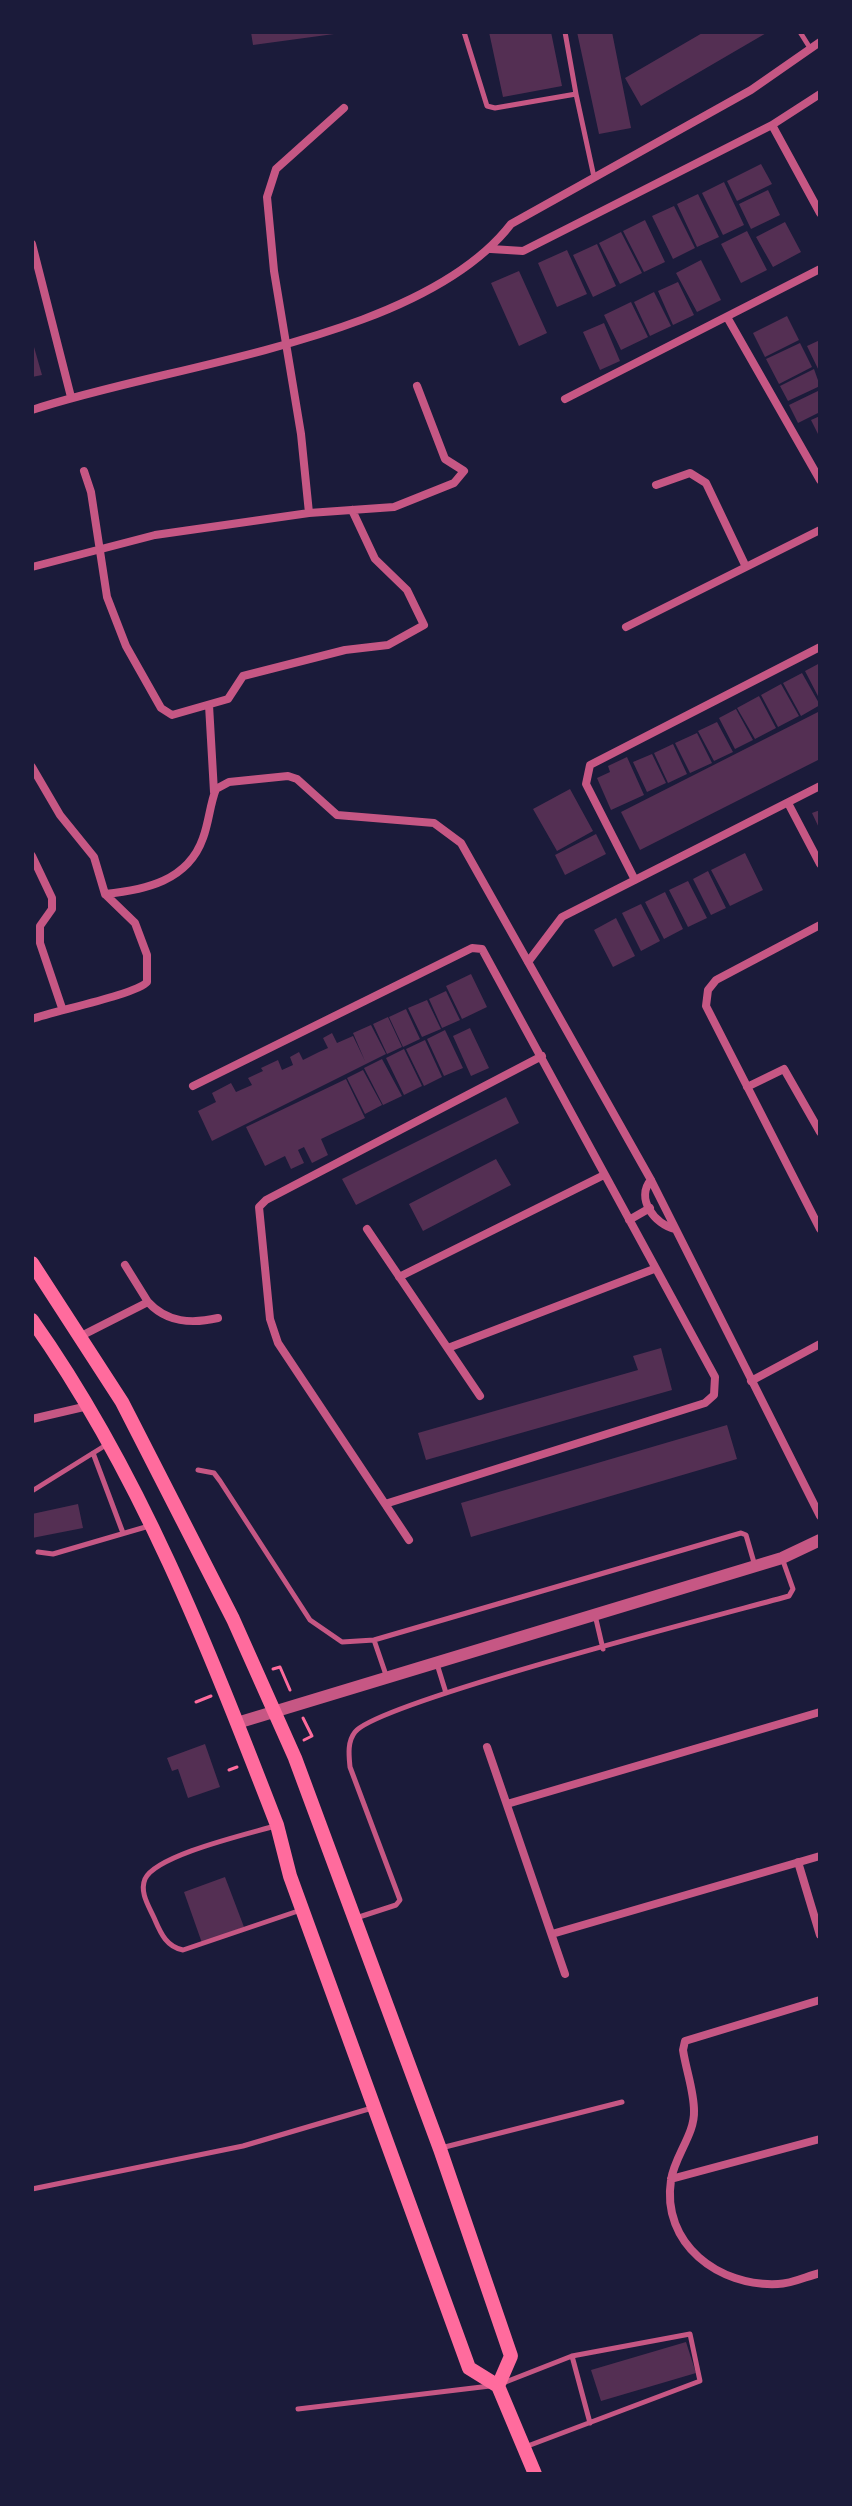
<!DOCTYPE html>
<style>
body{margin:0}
#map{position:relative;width:852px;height:2506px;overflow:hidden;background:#1b1b3a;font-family:"IBM Plex Serif",serif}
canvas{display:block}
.frame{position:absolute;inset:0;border:34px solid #1b1b3a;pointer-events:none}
</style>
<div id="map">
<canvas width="852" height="2506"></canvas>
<div class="frame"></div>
</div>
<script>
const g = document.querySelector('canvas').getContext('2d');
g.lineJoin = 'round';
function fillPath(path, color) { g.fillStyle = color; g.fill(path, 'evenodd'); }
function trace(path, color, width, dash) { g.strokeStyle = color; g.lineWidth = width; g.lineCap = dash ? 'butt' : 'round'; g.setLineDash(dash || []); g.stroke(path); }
fillPath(new Path2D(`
 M251 32H334V34L253 45Z
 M489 32H551L562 86 503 97Z
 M577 32H612L631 128 599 134Z
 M704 32H768L641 106 625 78Z
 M761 164 772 184 737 201 727 181Z
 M724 182 744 225 723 235 702 193Z
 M768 190 780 215 751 229 739 204Z
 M698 194 719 237 697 247 677 204Z
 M674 206 695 248 673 259 652 216Z
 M645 220 665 262 644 272 623 231Z
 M785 222 801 252 773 267 756 237Z
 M747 231 767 270 741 283 721 244Z
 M621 232 642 273 620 284 599 243Z
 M597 244 616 286 593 297 573 255Z
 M567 250 587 294 557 307 538 263Z
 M701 260 721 300 697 312 676 273Z
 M519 271 547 333 519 346 491 283Z
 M678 282 694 315 673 325 658 291Z
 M654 292 671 326 650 336 634 302Z
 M631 302 648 337 621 350 604 315Z
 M787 316 799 340 765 357 753 333Z
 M604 323 620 361 600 370 583 332Z
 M32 340 42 375 32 377Z
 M820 340V373L807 346Z
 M800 343 812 367 779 384 766 359Z
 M814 369 820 386 788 401 780 386Z
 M820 390V412L798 423 789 405Z
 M820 416V438L811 420Z
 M820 663V700L805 671Z
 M802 673 820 705 801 716 783 683Z
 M781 684 799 716 778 727 761 695Z
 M759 696 776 728 755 739 737 708Z
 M736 709 753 740 735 749 719 718Z
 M820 711V759L640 850 621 812Z
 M717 722 733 752 714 761 698 731Z
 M697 733 712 763 690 773 675 743Z
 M673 744 687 774 668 783 654 753Z
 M652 754 666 783 647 792 633 762Z
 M627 757 644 795 611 810 597 778 610 772 608 766Z
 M570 789 593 831 557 851 533 809Z
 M820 810V830L812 813Z
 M596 834 606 854 565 875 555 855Z
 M745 853 763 890 730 906 711 870Z
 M708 871 726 908 711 915 693 879Z
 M688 881 707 918 688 927 669 890Z
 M665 892 683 929 664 939 645 902Z
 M641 904 660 941 641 951 622 913Z
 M616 918 635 956 613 967 594 930Z
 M471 974 487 1007 462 1019 446 986Z
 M446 991 460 1020 442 1028 429 999Z
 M427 1000 441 1029 422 1037 408 1008Z
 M406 1009 420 1039 403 1047 389 1017Z
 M388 1017 402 1047 387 1054 373 1024Z
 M371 1025 386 1054 212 1141 198 1111 216 1102 212 1093 231 1083 236 1092 252 1085 248 1078 263 1071 261 1068 278 1060 282 1070 293 1065 290 1057 299 1052 303 1060 319 1052 328 1048 323 1038 332 1033 337 1043 353 1036 365 1061 353 1033Z
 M470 1028 489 1068 471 1076 453 1036Z
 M445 1030 463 1068 444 1076 427 1039Z
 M425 1040 442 1077 424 1086 406 1049Z
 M404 1049 422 1086 404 1095 386 1058Z
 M382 1059 402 1096 383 1105 364 1068Z
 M363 1070 382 1105 365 1114 347 1078Z
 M346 1079 365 1118 321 1139 328 1155 312 1163 304 1147 298 1150 304 1163 291 1169 285 1156 265 1166 246 1127Z
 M506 1097 519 1123 356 1205 342 1179Z
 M496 1159 511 1185 423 1231 409 1204Z
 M661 1348 672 1390 426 1460 418 1433 638 1370 633 1356Z
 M727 1425 737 1459 471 1537 461 1503Z
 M78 1504 83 1528 32 1538V1514Z
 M205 1744 220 1787 188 1798 178 1769 172 1771 167 1758Z
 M225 1877 244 1927 202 1943 184 1892Z
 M686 2342 696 2373 601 2401 591 2370Z`), '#542f53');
trace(new Path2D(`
 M273 1669 280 1667 290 1690
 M196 1702 211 1696
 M303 1718 312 1736 304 1740
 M229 1770 237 1767`), '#ff6b9d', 3);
trace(new Path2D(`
 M464 32 487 106 495 108 576 94 565 32
 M800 32 810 48
 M576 94 594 177
 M93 1453 123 1533
 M198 1470 214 1473 220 1481 310 1620 342 1642 374 1640 741 1533 746 1535 755 1566
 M32 1491 106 1445
 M38 1552 53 1554 149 1526
 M595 1615 603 1649
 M374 1640 386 1675
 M437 1664 446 1693
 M275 1826C248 1834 156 1855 145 1879 139 1893 150 1908 155 1920 161 1934 167 1947 183 1950L301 1910
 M356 1918 396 1905 400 1900 350 1767C349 1756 347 1742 355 1732 378 1702 728 1613 789 1596L793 1589 782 1558
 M441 2148 622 2102
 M32 2189 243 2146 372 2108
 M572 2356 590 2423
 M503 2383 572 2356 690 2334 700 2381 525 2447
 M298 2409 490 2386`), '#c65784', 5);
trace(new Path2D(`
 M772 125 820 213
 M32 244 71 397
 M491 249 523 251 772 125 820 94
 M727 317 820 480
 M565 399 820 269
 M32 410C169 364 422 340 511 224L751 90 820 42
 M84 471 91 492 107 597 126 646 161 708 172 715 228 699 243 676 345 650 388 645 424 625 407 590 375 559 352 510
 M656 485 690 473 706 483 746 567
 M309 513 301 434 274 271 267 197 276 169 344 108
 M32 567 155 535 309 513 394 507 454 483 464 471 445 459 417 386
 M626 627 820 530
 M209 705 214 792
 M32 767 60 815 94 857 105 894 135 923 147 955V982C137 994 54 1011 32 1019
 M788 803 820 864
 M32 856 52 898V909L40 926V943L62 1008
 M635 880 586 784 590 765 820 647
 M105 894C145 890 188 881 203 838 209 822 210 804 216 789L229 782 288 776 297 779 337 815 434 823 461 843 651 1180 820 1516
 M820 925 716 980 708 990 706 1006 820 1229
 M528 962 562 917 820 786
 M193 1086 472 948 482 949 715 1377 714 1395 705 1403 385 1504
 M747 1087 784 1069 820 1132
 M651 1180C635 1198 655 1225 675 1229
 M629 1220 650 1208
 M367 1229 480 1396
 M125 1265 148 1302
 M399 1277 604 1175
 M81 1336 148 1302C167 1323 192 1324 218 1318
 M448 1348 654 1269
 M751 1381 820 1344
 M32 1419 88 1406
 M409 1540 278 1343 270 1319 259 1207 266 1200 542 1056
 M487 1747 565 1974
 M507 1804 820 1712
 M798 1862 820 1935
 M552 1934 820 1856
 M820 2000 685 2041 683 2050C686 2070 694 2091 694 2111 695 2134 674 2157 671 2180 661 2244 719 2287 778 2284 792 2284 807 2276 820 2273
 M671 2179 820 2139`), '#c65784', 8);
trace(new Path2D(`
 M237 1723 782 1558 820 1540`), '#c65784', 12);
trace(new Path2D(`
 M32 1263 122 1402 233 1619 295 1758 440 2149 511 2356 498 2386
 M32 1320C141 1474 209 1650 277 1825L290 1876 469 2368 498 2386 535 2474`), '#ff6b9d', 14);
</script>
